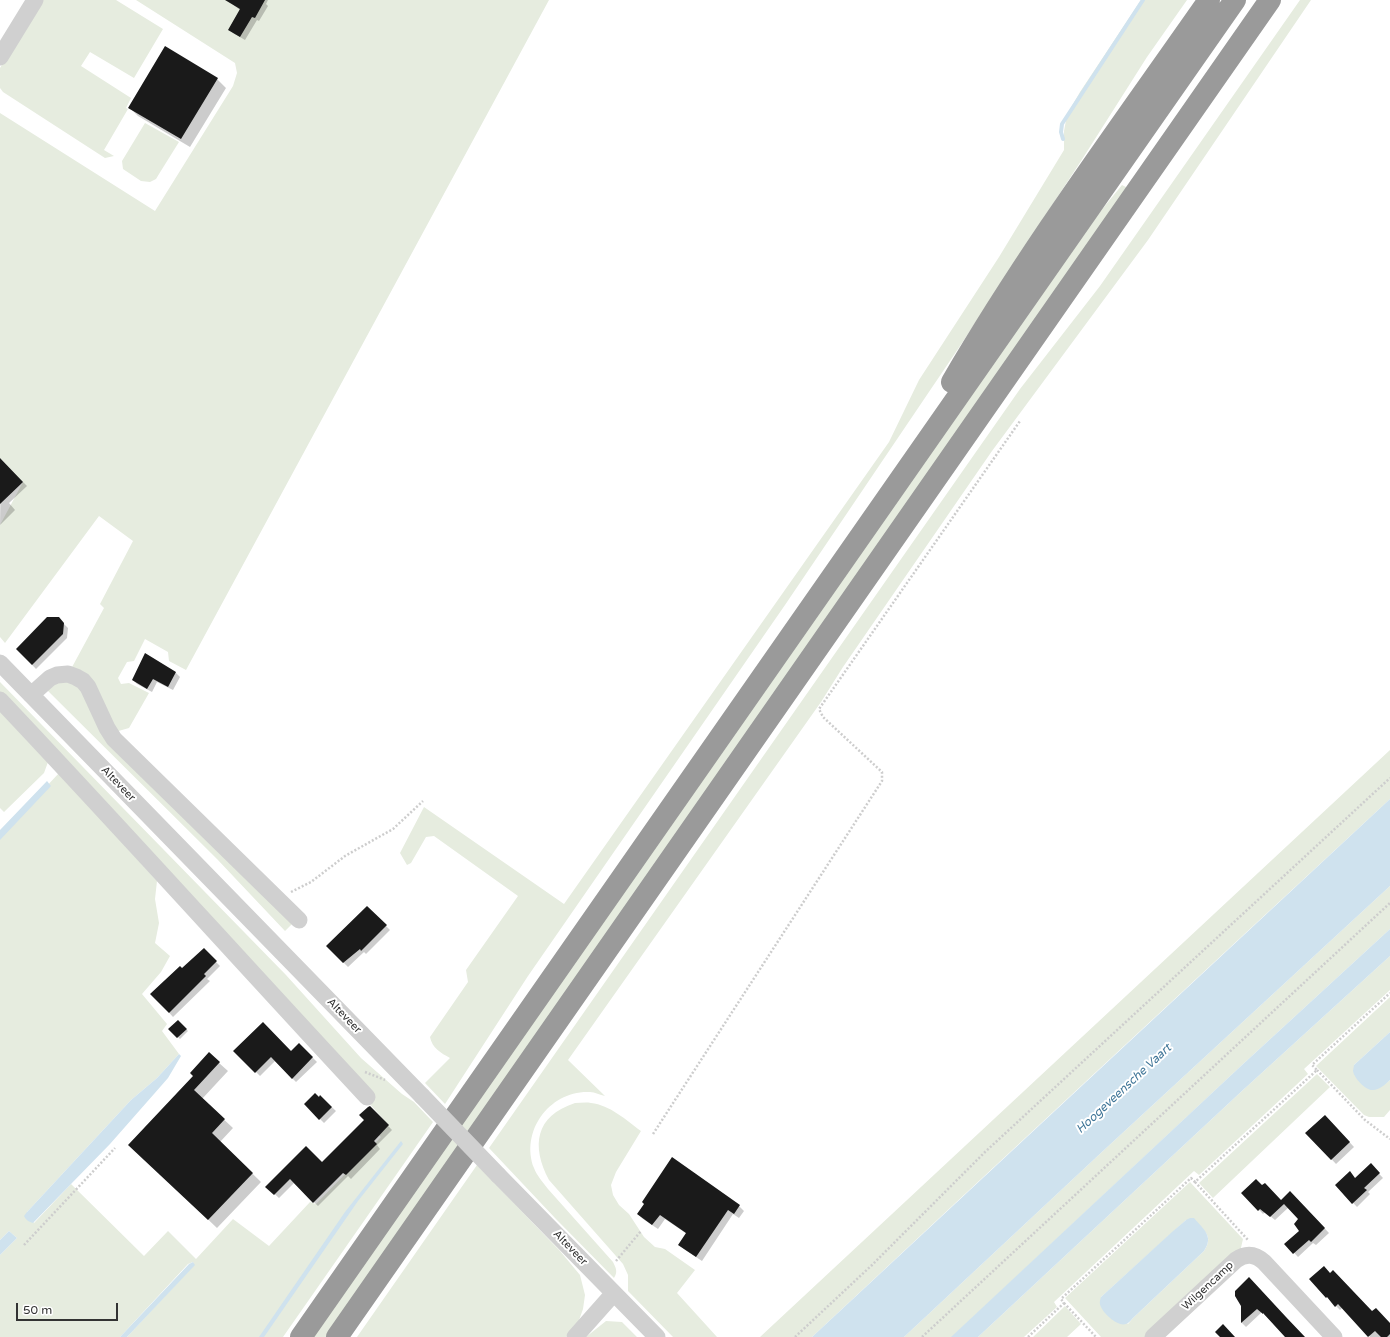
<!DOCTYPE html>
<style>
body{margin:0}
#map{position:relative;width:1390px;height:1337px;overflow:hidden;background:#fff;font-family:"Varela Round",sans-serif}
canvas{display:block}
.scale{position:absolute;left:16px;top:1303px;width:102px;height:18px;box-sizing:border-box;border:2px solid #333;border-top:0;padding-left:5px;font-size:12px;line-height:14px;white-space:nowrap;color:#333;-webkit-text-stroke:3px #fff;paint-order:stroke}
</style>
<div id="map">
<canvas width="1390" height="1337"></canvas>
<div class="scale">50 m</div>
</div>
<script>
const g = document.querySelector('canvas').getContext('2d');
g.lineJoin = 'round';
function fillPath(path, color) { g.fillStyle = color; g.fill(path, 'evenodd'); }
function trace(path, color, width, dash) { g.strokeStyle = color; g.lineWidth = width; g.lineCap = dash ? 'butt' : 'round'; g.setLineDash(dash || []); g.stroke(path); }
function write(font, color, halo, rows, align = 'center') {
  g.font = font + ' "Varela Round",sans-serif'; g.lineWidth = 4; g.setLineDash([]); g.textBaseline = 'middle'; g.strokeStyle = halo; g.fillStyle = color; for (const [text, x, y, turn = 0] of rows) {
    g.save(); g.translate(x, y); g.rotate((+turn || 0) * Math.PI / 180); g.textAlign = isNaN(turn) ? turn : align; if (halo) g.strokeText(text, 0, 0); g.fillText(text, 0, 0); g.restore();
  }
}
fillPath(new Path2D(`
 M41 0H116L163 29 134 78 90 52 81 66 131 98 126 108 128 109 104 150 114 156 105 158 3 92 0 88V68Z
 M136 0H549L186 670 169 661 168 652 145 639 134 661 127 662 118 678 121 684 129 683 149 693 129 728 115 732 71 669 104 608 100 604 133 541 99 516 5 643 0 637V525L23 482 0 458V113L155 211 233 86 237 73 235 63Z
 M1141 0H1187L1147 57 1081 161 960 346 785 605 528 976 445 1104 425 1083 450 1058C441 1053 432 1048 430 1037L468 982 466 970 518 896 434 836 426 837 411 863 407 865 400 853 424 807 564 904 889 442 919 380 999 257 1064 150V131L1067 115 1080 92Z
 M1300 0H1311L1148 240 992 451 843 667 821 702 568 1060 605 1096C600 1095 595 1092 590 1092 550 1090 520 1131 534 1168 537 1176 543 1182 548 1189L613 1262C616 1268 618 1272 614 1278L555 1218 489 1148 1020 389 1100 286Z
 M145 123 179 142 159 174 156 179 150 182 141 181 123 169 122 161Z
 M1122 185 1128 188 326 1337H313L1095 218Z
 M61 678 78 684 91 703 295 921 285 931 217 859 46 689Z
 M0 682 286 975 361 1058 402 1094 414 1102 433 1122 283 1337H127L194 1265 193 1262 188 1264 120 1337H0V1255L17 1238 9 1231 0 1240V836L59 773 157 881 155 899 159 923 155 943 170 956 161 972 142 994 167 1024 162 1031 179 1054 157 1078 131 1100 27 1212 34 1223 71 1184 144 1256 168 1231 196 1259 233 1219 269 1246 310 1202 316 1204 381 1137 375 1132 385 1121 0 693Z
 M0 710 48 762 44 773 4 812 0 808Z
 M1390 750V799C1197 978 1004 1157 812 1337H760Z
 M1390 886V929L1242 1065 969 1321 952 1337H904L1103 1151Z
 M1390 956V990L1304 1069 1308 1074 1199 1175 1194 1171 1054 1302 1057 1307 1024 1337H978L1243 1090Z
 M1390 997V1032L1354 1065 1384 1085 1390 1080V1110L1384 1117H1369L1364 1115 1316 1066Z
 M1317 1074 1330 1087 1213 1198 1199 1183Z
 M575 1103C580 1103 586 1102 591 1103 610 1105 626 1120 641 1131L616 1172 611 1185 613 1195 619 1205 629 1214 644 1237 655 1247 665 1249 695 1270 677 1293 717 1337H673L628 1291V1275L623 1264 549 1180C531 1146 535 1116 575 1103Z
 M477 1165 560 1251 580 1275 585 1295 583 1309 578 1323 566 1337H357Z
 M1190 1182 1243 1239 1240 1252 1145 1337H1101L1065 1298ZM1186 1220C1200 1227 1216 1233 1204 1251L1133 1318 1128 1324 1101 1297Z
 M1065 1306 1081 1324 1067 1337H1033Z
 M606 1321 622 1322 637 1337H586Z`), '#e6ecdf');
fillPath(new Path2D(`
 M47 781 51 786 0 840V830Z
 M1390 799V886L1103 1151 904 1337H812Z
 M1390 929V956L1243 1090 978 1337H951L1242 1065Z
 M1390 1032V1080C1386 1084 1379 1090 1373 1090 1366 1091 1354 1078 1353 1071 1353 1070 1354 1066 1354 1065Z
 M179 1054 181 1056 168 1078 154 1094 110 1144 33 1223C29 1222 26 1220 24 1216L27 1212 131 1100 157 1078Z
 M401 1141 403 1144 358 1201 264 1337H259L345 1212Z
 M1190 1218H1194C1204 1230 1214 1236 1204 1251L1133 1318C1131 1320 1129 1323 1126 1324 1118 1327 1104 1314 1101 1307 1099 1303 1100 1300 1101 1297L1172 1232 1186 1220Z
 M9 1231 17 1238 0 1255V1240Z
 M193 1262 195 1265 127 1337H120L189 1264Z`), '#cfe2ee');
fillPath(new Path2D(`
 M232 0H268L266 4 268 6 259 21 257 20 245 40 233 33 229 29 240 10 230 2Z
 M217 79 226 88 190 147 138 116 129 107Z
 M1 460 27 486 9 503 15 510 0 525Z
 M58 618 68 628 67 638 36 669 17 649Z
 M145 655 176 673 180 677 173 690 157 682 152 692 137 684 133 680Z
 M367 907 390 930 366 954 364 952 348 967 327 946Z
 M204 950 220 966 207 979 210 981 173 1017 152 994Z
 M178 1021 188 1031 180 1039 169 1029Z
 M299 1044 317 1062 296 1082 275 1061 260 1076 235 1051 291 1052Z
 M209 1054 228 1071 202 1099 233 1128 220 1142 261 1182 217 1228 138 1153 194 1076Z
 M320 1096 336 1111 324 1123 305 1104Z
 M370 1107 392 1130 377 1145 380 1149 351 1179 348 1176 318 1206 294 1183 279 1198 267 1187 322 1164 366 1120Z
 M1329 1120 1354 1147 1336 1164 1307 1133Z
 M1371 1165 1383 1178 1368 1192 1370 1194 1357 1207 1336 1185 1356 1179Z
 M1290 1192 1329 1233 1316 1245 1313 1243 1298 1257 1286 1244 1301 1231 1300 1219 1289 1207 1275 1220 1265 1212 1263 1214 1243 1193 1281 1201Z
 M739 1206 744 1211 739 1218 733 1214 702 1261 684 1249 679 1244 687 1234 665 1219 658 1229 643 1219 638 1214Z
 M1330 1274 1372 1313 1390 1324V1337H1370L1343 1307 1340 1310 1336 1306Z
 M1236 1296 1304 1337H1287L1262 1312 1246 1327 1242 1323V1305Z`), '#0003');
trace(new Path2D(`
 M1063 139 1061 132 1062 124 1143 0`), '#cfe2ee', 4);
fillPath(new Path2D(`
 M225 0H265L255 18 252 17 240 37 228 30 240 9Z
 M165 46 218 78 181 139 128 108Z
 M0 458 23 482 0 504Z
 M47 617H59L64 623 63 634 32 665 16 649Z
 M145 653 176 672 168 687 153 679 147 689 132 680Z
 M367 906 387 925 361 951 360 949 343 963 326 946Z
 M204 948 217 961 204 974 206 976 169 1013 150 994 180 966 182 968Z
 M178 1020 187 1029 177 1038 168 1029Z
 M263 1022 291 1051 299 1043 313 1057 292 1079 271 1057 255 1073 233 1051Z
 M209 1052 220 1062 194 1090 225 1119 212 1133 253 1173 208 1220 128 1145 193 1076 190 1073Z
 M315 1093 319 1097 320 1095 332 1107 319 1120 304 1104Z
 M370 1106 389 1125 374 1141 377 1144 346 1175 343 1173 313 1203 290 1179 274 1195 265 1187 306 1146 322 1162 364 1120 359 1115 368 1107Z
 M1325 1115 1350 1142 1331 1160 1305 1133Z
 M672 1157 740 1205 734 1214 728 1210 696 1257 678 1245 686 1233 660 1215 652 1225 637 1214 644 1204 642 1202Z
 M1371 1163 1380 1173 1364 1188 1367 1190 1352 1204 1335 1185 1350 1171 1355 1178Z
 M1256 1179 1262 1185 1265 1183 1281 1200 1290 1191 1325 1228 1311 1242 1309 1240 1293 1254 1284 1244 1299 1231 1294 1224 1298 1219 1284 1204 1270 1217 1260 1209 1258 1211 1241 1193Z
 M1324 1266 1330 1273 1333 1270 1372 1311 1376 1308 1390 1323V1334L1387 1337H1381L1375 1331 1368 1337 1338 1304 1335 1307 1327 1297 1326 1298 1309 1279Z
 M1249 1277 1286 1317 1305 1337H1285L1263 1313V1314L1257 1309 1241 1323V1306L1235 1296V1291Z
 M1223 1324 1235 1337H1220L1215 1332Z`), '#1a1a1a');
trace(new Path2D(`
 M291 892 311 882 345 856 393 829 423 801
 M1317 1070 1365 1120 1390 1139
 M365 1072 385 1080
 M653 1134 882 781V772L823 717 819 709 1020 421
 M1195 1182 1248 1240
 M24 1245 115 1148
 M616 1261 641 1231
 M1064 1303 1096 1337
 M795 1337 872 1265 985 1152 1390 778
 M922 1337 1390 903
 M1028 1337 1064 1303 1061 1299 1191 1178 1195 1182 1317 1070 1312 1065 1390 993`), '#cdcdcd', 2.5, [2, 2]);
trace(new Path2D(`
 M0 57 35 0
 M0 663 422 1096
 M31 695 50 678 57 675 68 674 76 677 83 681 88 687 107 728 114 739 299 920
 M0 700C124 831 244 965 367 1097
 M498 1175 657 1337
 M575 1337 614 1293
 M1153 1337 1236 1260C1246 1253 1255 1254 1264 1262L1334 1337`), '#d0d0d0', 17);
trace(new Path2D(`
 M952 382C1029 250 1121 126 1209 0
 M301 1337 1235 0
 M337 1337 1270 0`), '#9a9a9a', 22);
trace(new Path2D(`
 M422 1096 498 1175`), '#d0d0d0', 17);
write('11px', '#333', '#fff', [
 ["Alteveer",118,784,46],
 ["Alteveer",344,1016,46],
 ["Alteveer",570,1248,46],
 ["Wilgencamp",1208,1286,-43]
]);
write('italic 12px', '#3f7597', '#fff', [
 ["Hoogeveensche Vaart",1124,1089,-43]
]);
</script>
